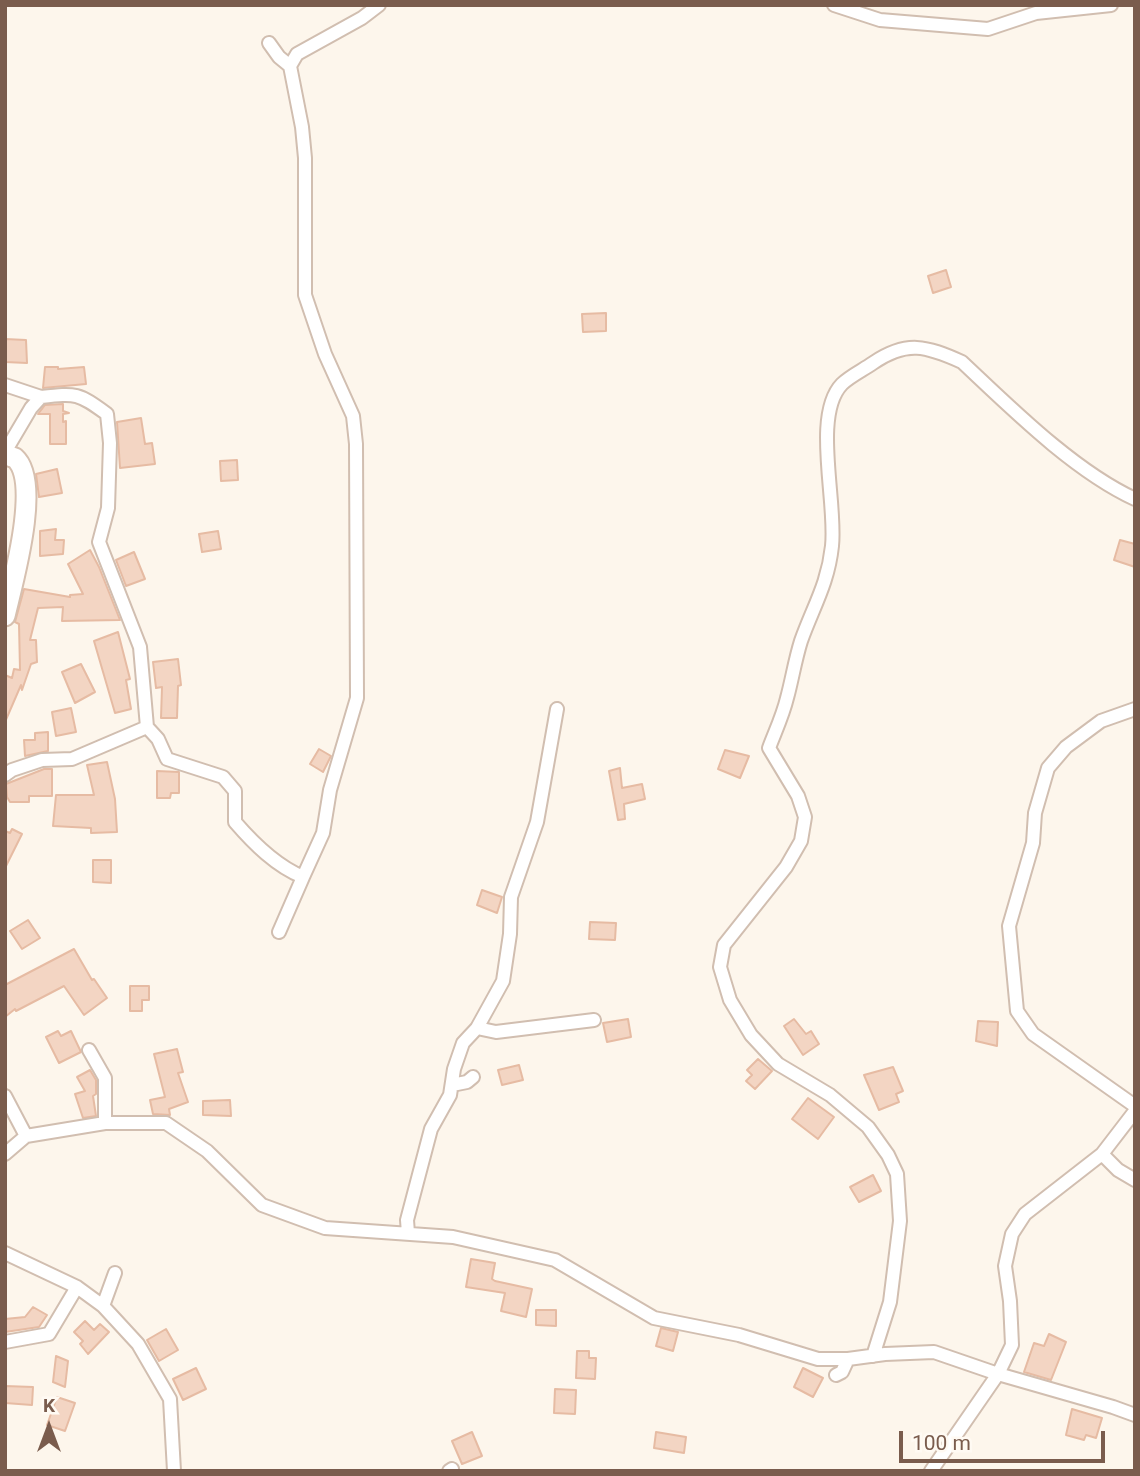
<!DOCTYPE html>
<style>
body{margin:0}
#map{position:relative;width:1140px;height:1476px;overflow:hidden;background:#fdf6ec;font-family:Roboto,sans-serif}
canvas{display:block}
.frame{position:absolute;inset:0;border:7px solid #7a5c4d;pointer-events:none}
.north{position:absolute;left:14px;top:1392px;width:70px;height:70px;-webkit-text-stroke:5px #fffaf3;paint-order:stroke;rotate:0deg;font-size:19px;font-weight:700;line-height:28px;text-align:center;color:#7a5c4d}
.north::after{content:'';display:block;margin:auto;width:24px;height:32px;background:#7a5c4d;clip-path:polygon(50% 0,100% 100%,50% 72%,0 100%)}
.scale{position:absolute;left:899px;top:1431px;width:206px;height:32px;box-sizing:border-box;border:4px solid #7a5c4d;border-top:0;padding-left:9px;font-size:21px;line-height:24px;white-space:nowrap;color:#7a5c4d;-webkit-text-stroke:5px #fffaf3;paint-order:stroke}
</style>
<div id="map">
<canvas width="1140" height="1476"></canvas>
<div class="frame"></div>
<div class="north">K</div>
<div class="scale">100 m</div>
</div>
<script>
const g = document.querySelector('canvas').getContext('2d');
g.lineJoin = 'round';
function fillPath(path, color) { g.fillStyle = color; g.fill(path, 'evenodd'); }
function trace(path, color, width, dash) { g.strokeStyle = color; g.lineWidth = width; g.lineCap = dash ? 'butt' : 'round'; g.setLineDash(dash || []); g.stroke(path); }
const building = new Path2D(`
 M946 270 951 287 933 293 928 276Z
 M606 313V331L583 332 582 314Z
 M5 339 26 340 27 363 5 362Z
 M45 367H58V369L84 367 86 384 43 388Z
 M63 404V411L69 413 63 414V422L66 421V444H50V414H38L45 405Z
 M141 418 145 444 152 443 155 464 120 468 117 422Z
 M237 460 238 480 221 481 220 461Z
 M57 469 62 493 39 497 36 474Z
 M56 529 55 540H64L63 554 40 556V531Z
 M218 531 221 549 202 552 199 534Z
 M1120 540 1135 544V567L1114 560Z
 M90 550 99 567 120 620 62 621 63 607 38 608 30 640H36L37 662 31 664 22 690 21 685 5 722V675L12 678 14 669 20 670 19 624 15 622 24 589 70 597V595L83 594 68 564Z
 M134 552 145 579 126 586 116 560Z
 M118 632 130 679 126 680 131 709 115 713 94 641Z
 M178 659 181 685 178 686 177 718H161L162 687 156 688 153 662Z
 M81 664 95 692 75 703 62 672Z
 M71 708 76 732 56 736 52 712Z
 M48 732V751L25 756 24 740H35V733Z
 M319 749 331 756 323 772 310 764Z
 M725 750 749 756 740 778 718 769Z
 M107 762 115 799 117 832 91 833V828L53 826 56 795H94L87 765Z
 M620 768 622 788 642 784 645 799 624 804 625 819 618 820 609 771Z
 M44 769H52V796H29V802H10L7 797 6 784Z
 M157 771 179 772V793H171L170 798H157Z
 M12 829 22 834 5 868V831L10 833Z
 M93 860H111V883L93 882Z
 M482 890 502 897 497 913 477 905Z
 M28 920 40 938 22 949 10 931Z
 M590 922 616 923 615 940 589 939Z
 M74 949 92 980 94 979 107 998 84 1015 64 986 16 1011 15 1009 5 1017V985Z
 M130 986H149V1000H142V1011H130Z
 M628 1019 631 1037 607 1042 603 1023Z
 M794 1019 806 1034 811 1031 819 1044 803 1055 784 1026Z
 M978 1021 998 1022 997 1046 976 1041Z
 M58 1031 61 1036 71 1031 81 1052 59 1063 46 1037Z
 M177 1049 183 1072 178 1073 188 1102 169 1109 170 1115 153 1114 150 1100 165 1097 154 1054Z
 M758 1059 772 1071 755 1089 746 1081 752 1075 747 1070Z
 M519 1065 523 1080 502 1085 498 1070Z
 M893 1067 903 1091 896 1094 899 1102 879 1110 864 1075Z
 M90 1070 96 1080V1094L93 1096 96 1116 83 1118 75 1094 85 1091 77 1077Z
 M808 1098 834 1117 818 1139 792 1119Z
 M230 1100 231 1116 203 1115V1101Z
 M873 1175 881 1191 859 1202 850 1187Z
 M471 1259 495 1263 492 1279 495 1281 532 1289 526 1317 501 1311 505 1293 466 1287Z
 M33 1307 47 1315 39 1327 5 1332V1319L25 1317Z
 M536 1310H556V1326L536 1325Z
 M85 1321 94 1330 100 1324 109 1332 88 1354 80 1344 83 1341 74 1332Z
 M661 1328 678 1332 673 1351 656 1346Z
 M166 1329 178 1350 159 1361 147 1340Z
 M1049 1334 1066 1342 1051 1380 1024 1372 1034 1343 1044 1346Z
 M577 1351H589V1358H596L595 1379 576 1378Z
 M56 1356 68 1361 65 1387 53 1382Z
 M196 1368 206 1389 183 1400 173 1379Z
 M803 1368 823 1378 813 1397 794 1387Z
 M5 1386 33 1387 32 1405 5 1403Z
 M555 1389 576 1390 575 1414 554 1413Z
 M57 1397 75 1403 65 1431 47 1425Z
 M1072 1409 1102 1418 1096 1438 1086 1435 1084 1440 1066 1435Z
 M472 1432 482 1456 462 1464 452 1441Z
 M656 1432 686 1437 684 1453 654 1448Z`);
fillPath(building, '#f3d5c3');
trace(building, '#e6bba3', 2);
const minor = new Path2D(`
 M834 5 880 20 988 29 1036 13 1111 5
 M269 43 279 57 290 66
 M5 385 41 397
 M5 452 31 408 41 397C77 393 78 393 107 414L110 443 108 508 99 542 140 647 147 727 72 759 42 760 12 770 5 775
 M1135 709 1101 721 1066 747 1048 768 1035 813 1033 843 1009 926 1017 1011 1033 1034 1135 1106
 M147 727 158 739 167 759 223 777 235 791V822C254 844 276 866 303 877L279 932
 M303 877 323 833 330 790 357 698 356 444 353 416 325 354 305 295V158L302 127 290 66 297 54 362 18 379 5
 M477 1028 503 981 510 934 511 897 537 822 557 709
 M89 1050 105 1078V1123
 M452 1085 467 1082 473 1077
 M5 1096 26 1136 105 1123H166L207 1151 262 1205 325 1228 453 1237 555 1260 654 1318 739 1335 818 1359H848L885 1354 934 1352 998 1374 1113 1407 1135 1415
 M5 1154 26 1136
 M1102 1154 1118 1170 1135 1180
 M408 1233 407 1220 431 1129 450 1095 454 1069 463 1043 477 1028 496 1032 594 1020
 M5 1253 77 1287 103 1306 138 1344 170 1399 174 1471
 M103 1306 115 1273
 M5 1342 49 1334 77 1287
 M873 1356 890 1302 900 1221 897 1174 888 1155 868 1127 830 1095 778 1064 751 1035 730 1000 720 967 724 945 786 867 801 841 805 817 798 796 769 748C775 732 783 715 787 698 792 680 795 660 801 641 813 607 828 584 832 546 837 502 812 415 842 384 850 376 863 370 873 363 907 340 926 346 962 362 1011 408 1074 471 1135 499
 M836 1375 842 1372 848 1359
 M449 1471 452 1469
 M931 1471 998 1374 1012 1345 1010 1301 1005 1266 1012 1234 1025 1214 1102 1154 1135 1111`);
const secondary = new Path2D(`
 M5 454C6 455 15 458 15 458 42 482 12 585 5 616`);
trace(minor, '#d1beb0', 16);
trace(secondary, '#d6c0b0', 23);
trace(minor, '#fff', 12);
trace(secondary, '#fff', 19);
</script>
